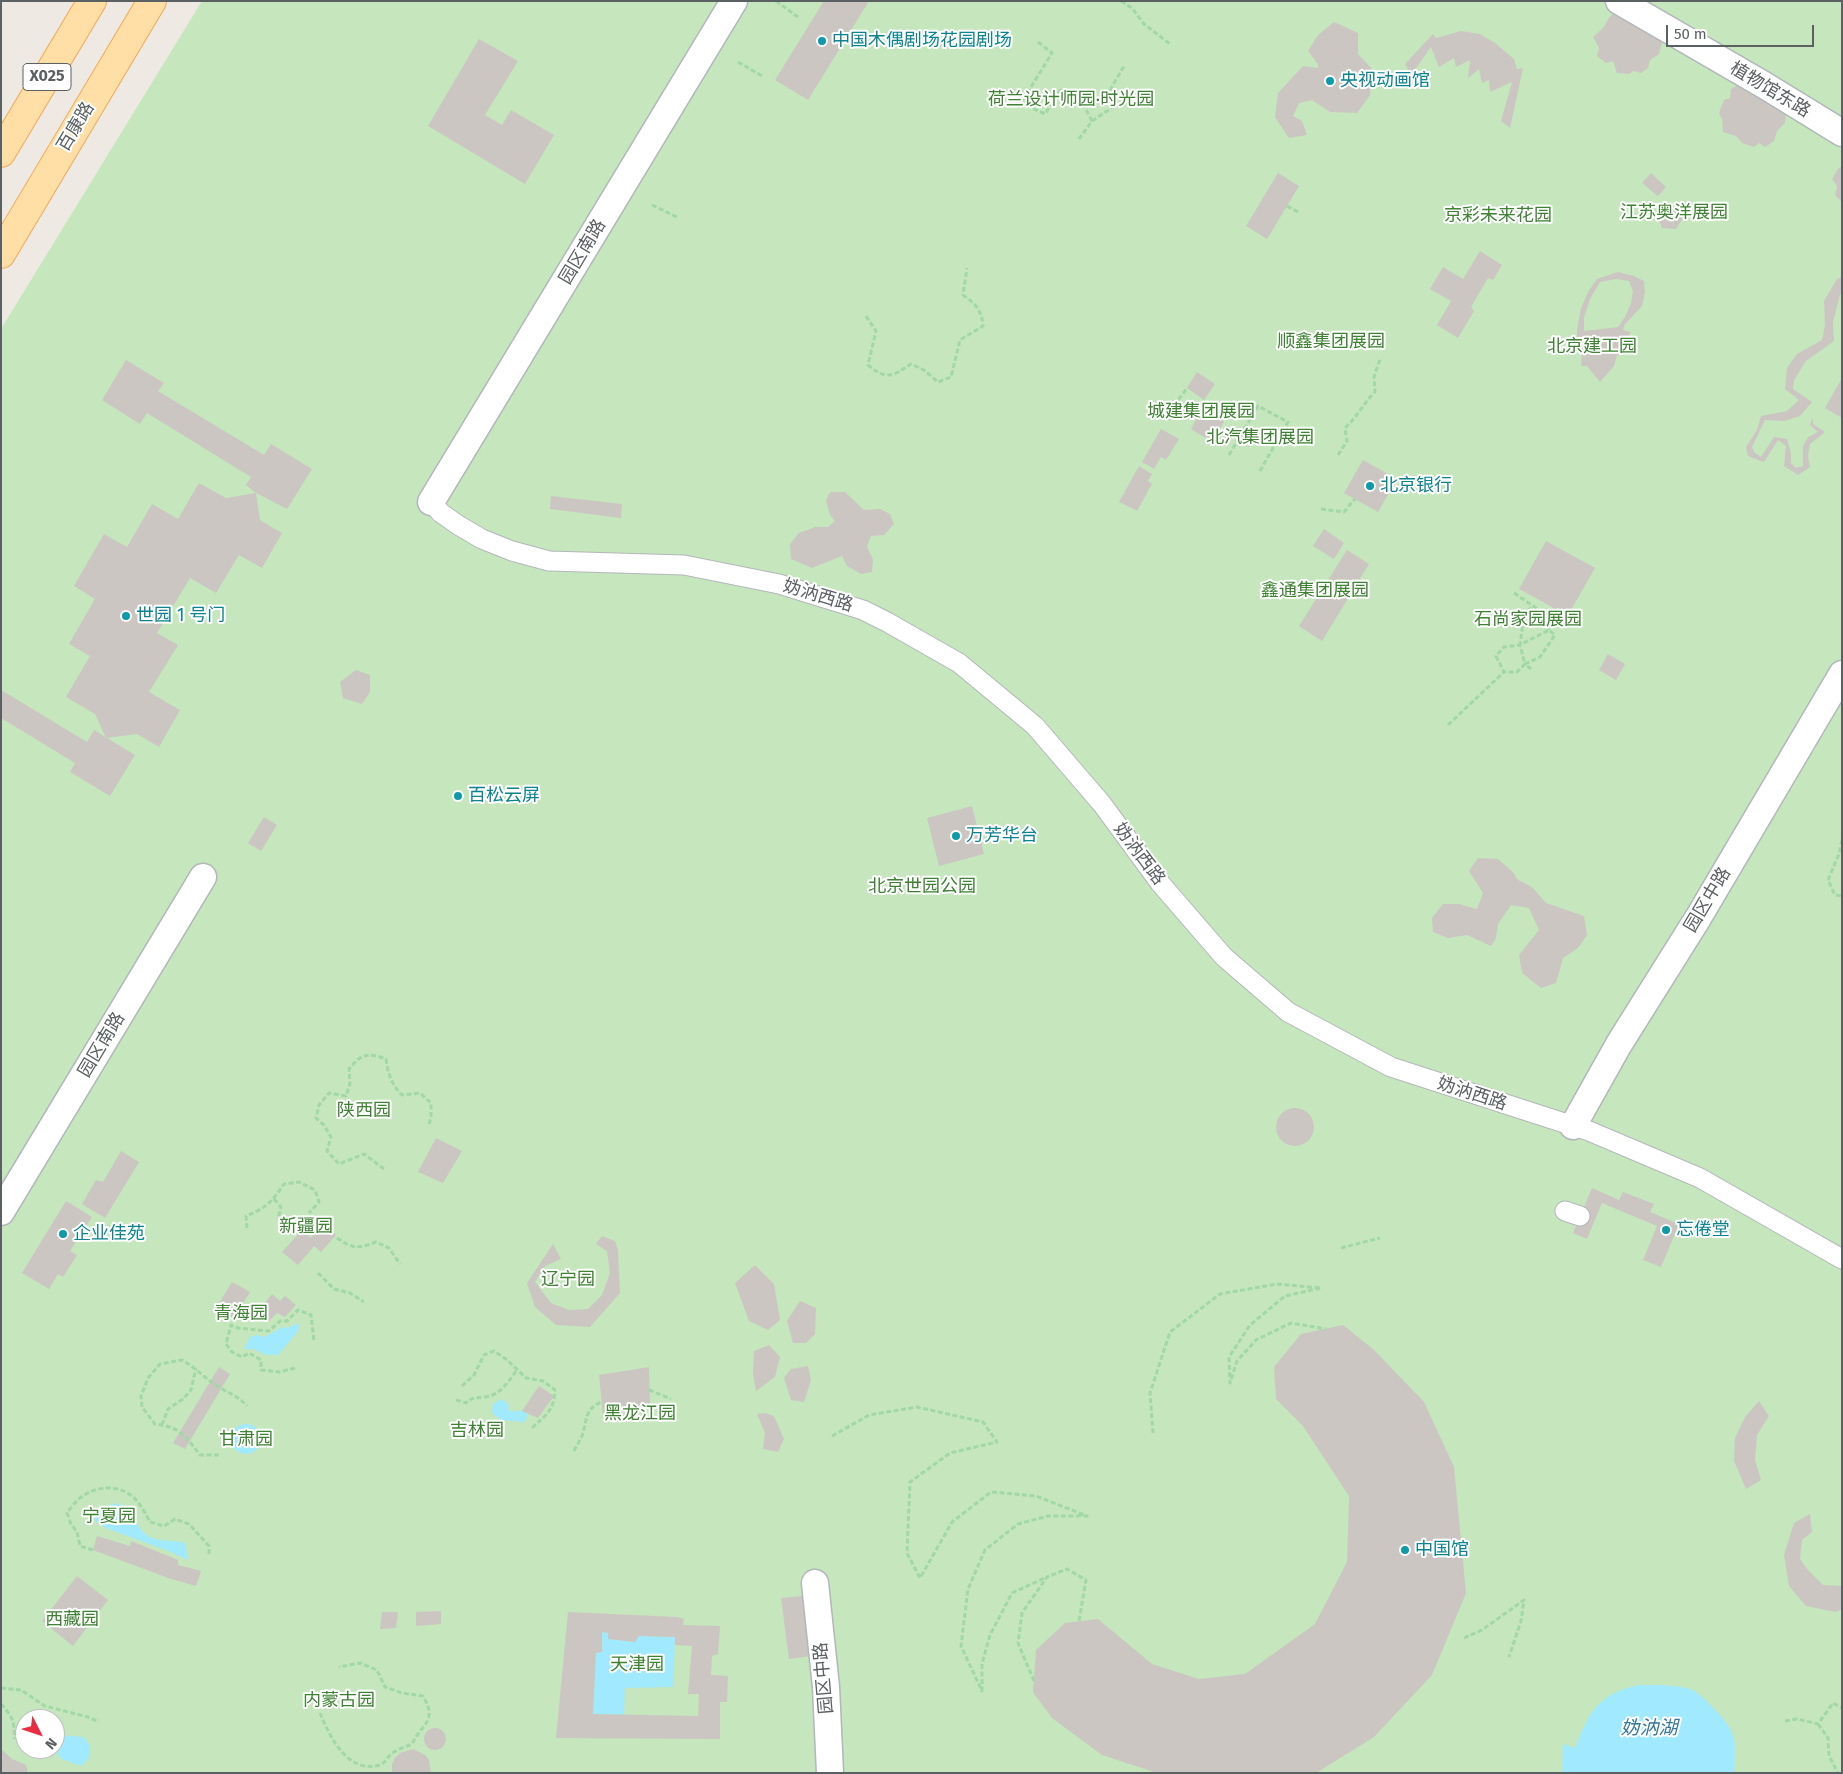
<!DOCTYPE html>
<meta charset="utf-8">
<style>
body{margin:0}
#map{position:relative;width:1843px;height:1774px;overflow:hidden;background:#eee9e2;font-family:"Fira Sans",sans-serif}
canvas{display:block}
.frame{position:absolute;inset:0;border:2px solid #5b6063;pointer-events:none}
.north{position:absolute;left:15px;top:1709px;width:50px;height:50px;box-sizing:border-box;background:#fff;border:1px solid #bdbfc1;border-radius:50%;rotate:131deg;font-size:14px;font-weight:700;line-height:20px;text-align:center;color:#5b6063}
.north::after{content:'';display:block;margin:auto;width:18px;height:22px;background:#ea2c42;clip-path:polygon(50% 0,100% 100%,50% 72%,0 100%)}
.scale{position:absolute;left:1666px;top:25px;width:148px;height:22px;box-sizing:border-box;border:2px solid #5b6063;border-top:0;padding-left:6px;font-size:15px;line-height:18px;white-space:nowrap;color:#5b6063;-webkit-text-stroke:4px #fff;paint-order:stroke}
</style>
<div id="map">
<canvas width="1843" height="1774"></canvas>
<div class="frame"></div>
<div class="north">N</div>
<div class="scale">50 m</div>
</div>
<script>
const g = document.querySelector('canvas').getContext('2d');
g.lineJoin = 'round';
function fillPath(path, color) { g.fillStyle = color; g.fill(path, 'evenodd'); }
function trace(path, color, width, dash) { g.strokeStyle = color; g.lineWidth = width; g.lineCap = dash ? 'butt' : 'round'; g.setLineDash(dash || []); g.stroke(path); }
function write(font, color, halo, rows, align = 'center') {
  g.font = font + ' "Fira Sans","Noto Sans SC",sans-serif'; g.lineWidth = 4; g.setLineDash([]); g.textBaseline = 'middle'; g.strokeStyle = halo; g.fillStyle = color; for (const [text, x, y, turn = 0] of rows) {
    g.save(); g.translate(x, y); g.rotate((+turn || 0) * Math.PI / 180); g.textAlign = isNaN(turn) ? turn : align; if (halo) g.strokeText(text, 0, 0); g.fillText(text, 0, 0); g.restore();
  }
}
fillPath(new Path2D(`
 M202 1H1842V1773H1V329ZM25 1719H55V1749H25Z`), '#c6e6be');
fillPath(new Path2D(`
 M299 1323 298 1331 278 1355H266L254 1349H244L250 1337 257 1335 265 1337 282 1327 287 1328Z
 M501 1399 508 1404 509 1411H522L528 1414 525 1422 501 1420 492 1413 493 1404Z
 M231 1439a15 15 0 1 1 30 0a15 15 0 1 1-30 0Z
 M118 1503C122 1506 127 1509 130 1513 136 1521 140 1532 150 1537 161 1542 174 1540 185 1543L188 1560 166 1550 106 1528 94 1520 102 1507Z
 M602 1632 608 1633V1639L634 1642 639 1636 675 1637 673 1687 625 1688 624 1715 593 1714 596 1653 602 1652Z
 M1639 1685C1656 1685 1673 1684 1690 1689 1700 1692 1726 1720 1731 1730 1737 1742 1735 1760 1734 1773H1562L1563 1744 1575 1748C1589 1712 1599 1693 1639 1685Z
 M55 1732 58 1735 84 1737 90 1746 89 1758 81 1766 62 1759 57 1754 60 1748 55 1743Z`), '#a1e9ff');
fillPath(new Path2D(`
 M824 1H869L808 100 775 80Z
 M1613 14H1621L1654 35 1662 43 1659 54 1650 60 1648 68 1641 73 1633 71 1629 74 1617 73 1613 61 1606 63 1597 56 1599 48 1593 37 1604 27 1608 19Z
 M1334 22 1358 33V54L1372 69 1370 95 1357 113 1330 112 1312 100 1299 103 1293 116 1302 121 1307 135 1289 138 1275 117 1278 93 1303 66 1318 68V64L1308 51 1318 35Z
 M1461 31 1480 34 1495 43 1514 59 1517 69 1523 68 1510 128 1501 121 1512 82 1490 92 1489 80 1482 83 1479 69 1468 78 1470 60 1456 67 1454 58 1439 67 1431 47 1411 75 1405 64 1433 34 1436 38Z
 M479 39 518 61 485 115 502 125 511 110 554 135 525 184 428 126Z
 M1740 84 1786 112 1785 123 1777 131 1774 141 1765 147 1759 143 1754 147 1742 143 1736 136 1723 132 1722 120 1719 113 1724 100 1730 98 1731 89Z
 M1842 166V202L1835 195 1837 186 1832 179 1838 169Z
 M1278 173 1299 186 1267 239 1246 226Z
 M1651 173 1666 187 1658 196 1642 183Z
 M1670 204 1687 212 1676 229 1662 228 1658 217Z
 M1480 251 1502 265 1493 280 1488 278 1471 307 1474 311 1458 338 1437 325 1451 301 1430 289 1443 267 1463 279Z
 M1618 272 1634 276 1644 281 1645 292 1642 306 1625 324 1623 330 1631 332 1628 337 1634 341 1632 345 1627 352 1617 355 1614 366 1600 382 1587 366H1581L1582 352 1586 350 1582 342 1577 338V330L1581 308 1588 292 1597 279ZM1616 279 1629 281 1633 291 1631 303 1625 317 1618 327 1584 331V318L1590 299 1600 282Z
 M1842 277V294L1840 295 1833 322 1834 341 1806 361 1794 380 1793 389 1812 402 1800 416 1784 421 1765 420 1752 447 1754 452 1761 457 1774 437 1787 439 1791 454V463L1796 468 1803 466V446L1808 437 1818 432 1810 425 1813 417V424L1825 432 1810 444 1808 456 1810 467 1798 475 1784 466 1786 446 1778 440 1764 462 1748 456 1746 447 1757 430 1761 416 1787 411 1799 400 1785 389 1787 368 1797 354 1822 340 1825 325 1824 301 1837 279Z
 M126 360 164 383 158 391 264 455 271 444 312 469 287 509 256 493 246 485 251 477 147 413 140 424 102 400Z
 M1197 372 1215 384 1204 400 1187 388Z
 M1842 378V418L1825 408Z
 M1206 402 1228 414 1215 437H1204L1191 429Z
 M1161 429 1179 439 1166 460 1161 457 1154 469 1142 462Z
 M1363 460 1397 479 1378 512 1344 493Z
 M1139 466 1152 474 1148 481 1152 484 1137 511 1119 502Z
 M199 483 226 498 256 493 260 520 282 533 262 568 239 555 216 593 190 578 157 633 178 645 149 692 180 710 159 747 137 734 106 738 95 714 66 697 90 656 69 644 95 599 74 586 104 534 127 547 152 504 178 519Z
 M830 492H845L864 510 880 509 890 514 894 524 884 535 871 536 867 546 873 560 872 572 861 574 847 566 842 556 812 568 791 559 790 544 799 533 815 527H828L835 521 830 515 826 501Z
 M551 496 622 504 621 518 550 509Z
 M1324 529 1344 543 1334 559 1313 546Z
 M1546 541 1595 568 1563 624 1555 620 1552 607 1519 589Z
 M1347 550 1369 564 1322 641 1299 626Z
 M1608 654 1625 664 1616 680 1599 670Z
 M356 670 370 675V692L362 704 343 698 340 682Z
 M1 690 87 742 94 730 135 755 110 796 70 772 75 763 1 718Z
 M972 806 984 854 939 866 927 818Z
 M264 817 277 825 261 851 248 843Z
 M1478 858 1498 859 1512 871 1518 880 1532 887 1546 903 1584 916 1587 935 1578 948 1563 958 1556 983 1541 988 1522 973 1519 955 1539 930 1529 908 1511 905 1498 924 1496 938 1491 946 1467 935 1448 938 1433 932 1432 918 1443 904H1459L1477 909 1483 893 1469 871Z
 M1276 1127a19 19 0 1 1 38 0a19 19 0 1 1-38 0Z
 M436 1138 462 1151 443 1183 418 1172Z
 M121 1151 139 1162 105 1218 82 1204 96 1180 103 1182Z
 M1592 1188 1619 1200 1623 1192 1654 1204 1650 1212 1679 1224 1661 1267 1643 1260 1657 1226 1602 1203 1587 1239 1573 1233Z
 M66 1201 92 1217 70 1251 77 1255 63 1277 58 1274 49 1289 22 1273Z
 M323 1224 336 1235 321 1252 314 1246 298 1265 282 1252 302 1230 311 1238Z
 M602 1236 615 1241 618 1250 620 1293 590 1327 556 1325 535 1307 527 1283 553 1244 561 1259 545 1266 535 1282 551 1303 569 1310 588 1309 602 1295 610 1273 607 1251 596 1244Z
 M755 1265 774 1284 780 1320 768 1330 749 1321 735 1283Z
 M232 1282 250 1292 234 1318 215 1310Z
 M272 1294 280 1301 285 1296 296 1305 285 1317 277 1313 269 1321 257 1313Z
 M800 1301 816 1308 815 1334 806 1343H793L787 1321Z
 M1343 1325 1374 1350 1424 1402 1454 1467 1466 1593 1432 1675 1374 1737 1316 1773H1157L1102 1755 1052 1718 1033 1692 1036 1650 1065 1623 1098 1619 1152 1664 1199 1679 1245 1674 1315 1624 1347 1562 1349 1496 1303 1426 1276 1399 1274 1367 1301 1334Z
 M769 1345 780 1357 775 1377 756 1391 753 1374 754 1351Z
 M808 1366 811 1380 804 1402 791 1400 784 1378 791 1369Z
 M219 1367 230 1374 185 1449 173 1443Z
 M649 1367 650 1407 603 1416 599 1375Z
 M539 1386 554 1396 538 1418 522 1411Z
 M1759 1401 1769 1416 1757 1435 1755 1460 1761 1480 1746 1489 1734 1461 1735 1438 1745 1417Z
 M765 1413 774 1416 784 1439 778 1452 763 1449 765 1433 757 1414Z
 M1810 1514 1812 1532 1802 1540 1800 1559 1808 1570 1823 1585 1842 1586V1609L1836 1612 1806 1606 1789 1586 1784 1555 1794 1523Z
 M97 1536 130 1546 131 1541 178 1560V1565L201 1571 196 1586 171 1579 93 1550Z
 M77 1576 108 1600 73 1646 42 1621Z
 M803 1596 811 1656 789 1659 781 1598Z
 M441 1611V1624L416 1626V1612Z
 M382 1612H398L396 1628 380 1629Z
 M568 1612 677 1617 684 1619 683 1625 720 1626 718 1654 712 1656 711 1675 728 1676 727 1702H720V1739L556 1738ZM602 1632 608 1633V1639L635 1642 639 1636 675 1637V1645L692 1646 688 1694H699L698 1716 593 1714 596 1653 602 1652Z
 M424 1739a11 11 0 1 1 22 0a11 11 0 1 1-22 0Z
 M1 1749 12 1759 26 1765 28 1773 1 1772Z
 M413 1749 425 1755 429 1760 431 1773H392V1764L395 1758 400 1753Z`), '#cbc6c2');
const street = new Path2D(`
 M431 502 441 513 458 525 482 539 512 551 549 561 684 565 779 584 863 610 887 622 959 663 1035 726 1102 804 1160 883 1224 957 1288 1012 1391 1067 1589 1131 1700 1178 1842 1259
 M1565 1211 1580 1216`);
const secondary = new Path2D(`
 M1619 1 1764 85 1842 133
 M431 502 734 1
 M1573 1126 1619 1044 1698 918 1842 674
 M1 1212 203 877
 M815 1583 826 1687 830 1773`);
const primary = new Path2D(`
 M1 153 92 1
 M1 254 152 1`);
trace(street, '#b3b7ba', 21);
trace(secondary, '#b2b7ba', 29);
trace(primary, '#f2a857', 30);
trace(new Path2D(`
 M776 1 798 17
 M1121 1 1132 8 1144 24 1170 44
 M1038 42 1052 53 1021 103 1045 114 1060 90 1083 104 1092 121 1079 139
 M738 62 764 77
 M1092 121 1110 109 1117 98 1110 90 1124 66
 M652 205 677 217
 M1287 206 1298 212
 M866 316 876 331 868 365C887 381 892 376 911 364L924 370 938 382 951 377 960 340 983 326C982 311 976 304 963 295L967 268
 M1169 420 1177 402 1187 388
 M1229 455 1258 406 1288 422 1260 471
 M1338 455 1347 441 1345 428C1357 417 1363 404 1375 392L1374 377 1380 359
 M1321 509 1344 512 1355 499
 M1514 593 1548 616 1549 630
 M1531 669 1525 664 1540 657 1555 635 1549 630 1520 645 1524 615 1533 606
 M1448 725 1504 672 1496 656 1504 647 1520 645 1525 664 1517 672H1504
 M1842 840 1839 854 1828 880 1835 895 1842 896
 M384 1169 364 1154 339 1164 327 1151 331 1137 324 1125 316 1118 319 1105 329 1093 346 1096 350 1084 349 1069C361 1054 367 1052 386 1059 388 1073 391 1084 402 1095L420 1093 431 1103V1118L429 1124
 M274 1199 281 1207 278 1219
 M247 1228 246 1216C266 1208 272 1202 284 1184L299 1182 315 1190 319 1202 309 1213
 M337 1238C353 1249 358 1249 376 1242L389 1248 400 1264
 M1341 1248 1380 1238
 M318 1273 334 1289 350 1293 364 1302
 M295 1368 279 1372 261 1370V1360L249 1353 242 1357 232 1352 226 1344 231 1325 238 1328 269 1331 280 1321H287L298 1310 311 1315 314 1341
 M462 1386 474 1375 484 1355 494 1351 506 1359 526 1378 543 1381 555 1390C554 1410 547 1414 532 1428
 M649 1390 671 1399
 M456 1400 466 1403C472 1397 476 1398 484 1397 500 1396 508 1382 516 1371
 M162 1425 168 1409 183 1399 191 1390 196 1368
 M1153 1433 1150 1393 1170 1332 1220 1294 1277 1284 1321 1288 1285 1296 1250 1325 1229 1357 1230 1383 1237 1361 1256 1340 1291 1323 1326 1329
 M832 1436 869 1415 917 1407 983 1422 997 1442 950 1453 910 1482 907 1553 920 1578 952 1522 991 1492 1036 1496 1087 1516H1048L1018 1524 985 1550 968 1589 961 1646 982 1691V1664L990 1635 1012 1593 1047 1577
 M574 1451C576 1446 580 1441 582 1436 588 1419 583 1411 601 1402
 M219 1455H200C185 1436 181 1427 155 1424L142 1407 141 1396 148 1378 160 1364 182 1360C194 1367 203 1376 214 1384 227 1393 236 1394 247 1406
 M93 1550 80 1546 77 1532 71 1524 67 1513C71 1508 75 1502 80 1498 94 1487 114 1484 129 1494 139 1500 145 1513 150 1522L164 1526 175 1519 189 1524 209 1546V1554
 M1464 1638 1482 1630 1524 1600 1521 1621 1509 1657
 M1034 1681 1018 1643 1022 1613 1047 1577 1067 1569 1086 1580 1079 1621
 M1 1688 21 1690 45 1706 88 1717 99 1722
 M1 1704C13 1717 15 1722 14 1739
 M320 1713C330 1737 347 1774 380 1765 385 1763 387 1758 391 1754 396 1750 405 1747 412 1744 422 1723 438 1722 423 1696L402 1693 385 1687 377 1670 360 1663 339 1667
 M1785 1721 1797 1719 1818 1724 1833 1703 1842 1708
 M1818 1724 1828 1738 1829 1756 1838 1773`), '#a1d8a5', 3, [5, 2.5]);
trace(street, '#fff', 19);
trace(secondary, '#fff', 26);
trace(primary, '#ffdfa6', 28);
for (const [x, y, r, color] of [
 [822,41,5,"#0f9aa8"],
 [1330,81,5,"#0f9aa8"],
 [1370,486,5,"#0f9aa8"],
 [126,616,5,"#0f9aa8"],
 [458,796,5,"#0f9aa8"],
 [956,836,5,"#0f9aa8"],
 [1666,1230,5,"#0f9aa8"],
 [63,1234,5,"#0f9aa8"],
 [1405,1550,5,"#0f9aa8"]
]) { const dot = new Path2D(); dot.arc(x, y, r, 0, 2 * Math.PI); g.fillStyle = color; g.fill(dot); trace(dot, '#fff', 2); }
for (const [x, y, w] of [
 [47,77,48]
]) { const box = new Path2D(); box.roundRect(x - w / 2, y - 13.5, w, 27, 4); g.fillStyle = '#fff'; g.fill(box); trace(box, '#5b6063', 1); }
write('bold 16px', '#5b6063', null, [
 ["X025",47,77]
]);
write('18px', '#0d838f', '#fff', [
 ["中国木偶剧场花园剧场",832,41],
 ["央视动画馆",1340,81],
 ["北京银行",1380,486],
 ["世园 1 号门",136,616],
 ["百松云屏",468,796],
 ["万芳华台",966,836],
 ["忘倦堂",1676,1230],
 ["企业佳苑",73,1234],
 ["中国馆",1415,1550]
], 'left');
write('18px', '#5b6063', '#fff', [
 ["植物馆东路",1770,90,31],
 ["百康路",76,127,-59],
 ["园区南路",583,252,-59],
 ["妫汭西路",818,596,17],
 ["妫汭西路",1139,854,53],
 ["园区中路",1708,900,-59],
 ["园区南路",102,1045,-59],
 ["妫汭西路",1472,1094,18],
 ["园区中路",824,1678,-95]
]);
write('18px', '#3f8233', '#fff', [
 ["荷兰设计师园·时光园",1071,100],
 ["江苏奥洋展园",1674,213],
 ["京彩未来花园",1498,216],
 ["顺鑫集团展园",1331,342],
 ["北京建工园",1592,347],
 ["城建集团展园",1201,412],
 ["北汽集团展园",1260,438],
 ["鑫通集团展园",1315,591],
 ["石尚家园展园",1528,620],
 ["北京世园公园",922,887],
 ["陕西园",364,1111],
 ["新疆园",306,1227],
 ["辽宁园",568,1280],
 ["青海园",241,1314],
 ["黑龙江园",640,1414],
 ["吉林园",477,1431],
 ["甘肃园",246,1440],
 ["宁夏园",109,1517],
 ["西藏园",72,1620],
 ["天津园",637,1665],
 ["内蒙古园",339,1701]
]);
write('italic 19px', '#367897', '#fff', [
 ["妫汭湖",1649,1729]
]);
</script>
